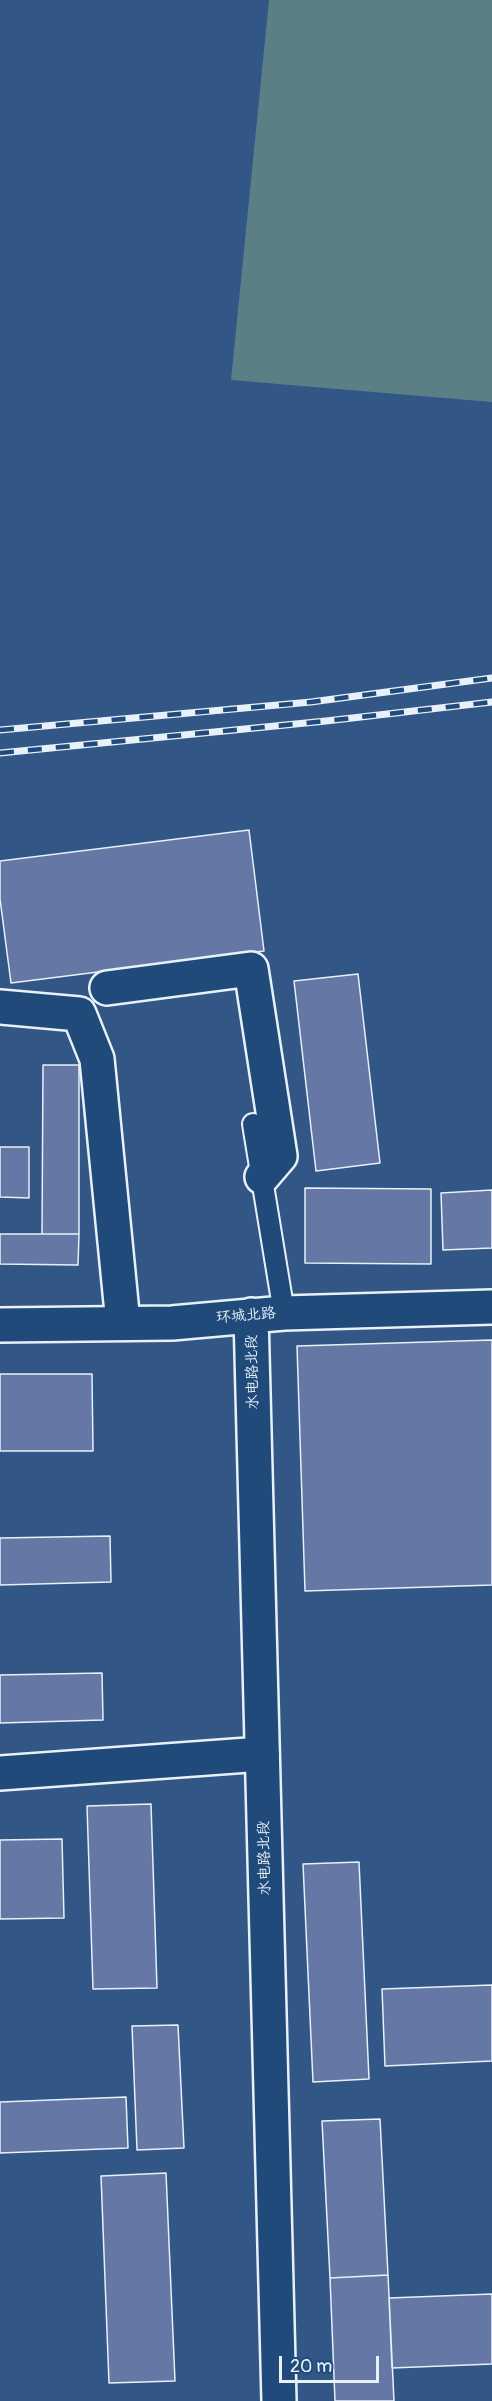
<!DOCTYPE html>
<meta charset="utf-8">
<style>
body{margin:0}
#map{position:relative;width:492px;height:2401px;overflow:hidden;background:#325686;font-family:Pangolin,sans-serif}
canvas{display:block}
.scale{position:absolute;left:279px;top:2356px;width:100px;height:27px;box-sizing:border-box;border:3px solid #e8f1f8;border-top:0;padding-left:8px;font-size:18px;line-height:21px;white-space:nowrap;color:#e8f1f8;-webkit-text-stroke:4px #1f4a7a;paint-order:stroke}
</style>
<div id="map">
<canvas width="492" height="2401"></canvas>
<div class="scale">20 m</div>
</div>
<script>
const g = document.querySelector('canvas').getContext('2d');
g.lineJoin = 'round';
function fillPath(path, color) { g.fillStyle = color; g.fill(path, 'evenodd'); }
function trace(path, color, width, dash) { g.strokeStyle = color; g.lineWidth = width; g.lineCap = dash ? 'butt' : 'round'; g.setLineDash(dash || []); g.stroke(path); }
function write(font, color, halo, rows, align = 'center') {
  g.font = font + ' Pangolin,"LXGW WenKai TC",sans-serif'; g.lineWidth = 5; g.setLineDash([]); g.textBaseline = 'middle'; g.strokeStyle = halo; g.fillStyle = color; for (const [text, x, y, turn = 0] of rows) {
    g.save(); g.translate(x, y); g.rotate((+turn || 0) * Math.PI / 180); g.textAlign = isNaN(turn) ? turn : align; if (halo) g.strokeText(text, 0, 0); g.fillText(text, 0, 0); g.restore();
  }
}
fillPath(new Path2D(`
 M269 0H492V402L231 380Z`), '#5a8086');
const building = new Path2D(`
 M249 830 264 951 11 983 0 899V861Z
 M358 974 380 1163 316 1171 294 981Z
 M43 1065H79V1234H42Z
 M0 1147H29V1198L0 1197Z
 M305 1188 431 1189V1264L305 1263Z
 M492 1190V1248L443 1250 441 1193Z
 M0 1234H79L78 1265 0 1264Z
 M492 1340V1585L305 1591 297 1346Z
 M0 1374H92L93 1451H0Z
 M110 1536 111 1582 0 1585V1538Z
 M102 1673 103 1720 0 1723V1675Z
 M151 1804 157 1988 93 1989 87 1806Z
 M62 1839 64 1918 0 1919V1840Z
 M359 1862 369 2079 313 2082 303 1864Z
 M492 1985V2061L385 2066 382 1989Z
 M178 2025 184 2148 137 2150 132 2026Z
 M126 2097 128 2148 0 2153V2102Z
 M380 2119 388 2275 330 2278 322 2121Z
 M166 2173 175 2381 109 2383 101 2176Z
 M388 2275 394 2401H335L330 2278Z
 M492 2294V2364L392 2368 389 2298Z`);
fillPath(building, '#6477a5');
trace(building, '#e8f1f8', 1.5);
const lane = new Path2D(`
 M253 1124 284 1313`);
const street = new Path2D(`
 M107 988 251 969 280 1156 262 1177
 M0 1007 79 1014 97 1059 123 1323
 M0 1773 262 1754`);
const secondary = new Path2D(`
 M251 1315 279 2401
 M0 1325 172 1323 284 1313 492 1307`);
trace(lane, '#e8f1f8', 24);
trace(street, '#e8f1f8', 38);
trace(secondary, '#e8f1f8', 38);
trace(lane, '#1f4a7a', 20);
trace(street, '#1f4a7a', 33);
trace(secondary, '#1f4a7a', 33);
const rail = new Path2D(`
 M0 730 311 702 492 678
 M0 753 326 721 492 702`);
trace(rail, '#e8f1f8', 7);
trace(rail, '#1f4a7a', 4.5, [14]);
write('15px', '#e8f1f8', '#1f4a7a', [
 ["环城北路",246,1316,-5],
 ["水电路北段",253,1372,-91],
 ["水电路北段",265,1858,-91]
]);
</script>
